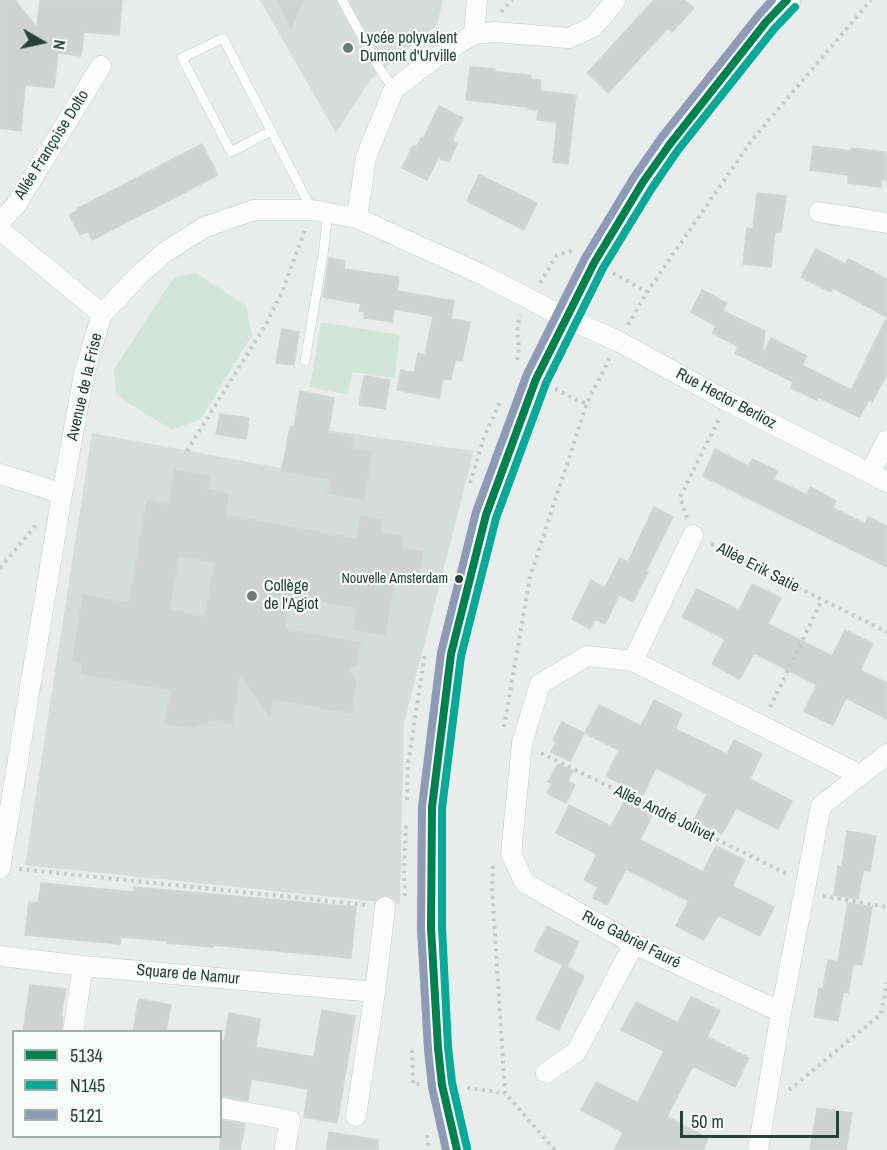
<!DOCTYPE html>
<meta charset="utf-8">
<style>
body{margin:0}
#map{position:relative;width:887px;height:1150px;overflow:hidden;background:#e8edeb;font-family:"Archivo Narrow",sans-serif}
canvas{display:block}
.legend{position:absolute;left:12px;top:1030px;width:210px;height:108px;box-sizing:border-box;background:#f7fbf9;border:2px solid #a3b1ad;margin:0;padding:8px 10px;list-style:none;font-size:18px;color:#24423a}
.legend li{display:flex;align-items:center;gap:12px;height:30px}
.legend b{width:30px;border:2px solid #a3b1ad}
.north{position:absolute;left:12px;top:12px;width:60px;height:60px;-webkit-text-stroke:4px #f7fbf9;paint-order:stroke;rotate:99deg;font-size:16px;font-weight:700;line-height:24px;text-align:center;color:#24423a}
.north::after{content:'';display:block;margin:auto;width:21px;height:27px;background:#24423a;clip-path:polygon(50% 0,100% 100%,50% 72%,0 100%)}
.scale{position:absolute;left:680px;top:1111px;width:159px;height:27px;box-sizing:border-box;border:3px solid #24423a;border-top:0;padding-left:8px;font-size:18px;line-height:21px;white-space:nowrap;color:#24423a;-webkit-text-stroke:4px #f7fbf9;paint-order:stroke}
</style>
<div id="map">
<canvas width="887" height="1150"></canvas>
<ul class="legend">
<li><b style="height:8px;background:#00814f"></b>5134</li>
<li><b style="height:8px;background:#0aa896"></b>N145</li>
<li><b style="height:8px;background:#8e9bb6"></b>5121</li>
</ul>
<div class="north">N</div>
<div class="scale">50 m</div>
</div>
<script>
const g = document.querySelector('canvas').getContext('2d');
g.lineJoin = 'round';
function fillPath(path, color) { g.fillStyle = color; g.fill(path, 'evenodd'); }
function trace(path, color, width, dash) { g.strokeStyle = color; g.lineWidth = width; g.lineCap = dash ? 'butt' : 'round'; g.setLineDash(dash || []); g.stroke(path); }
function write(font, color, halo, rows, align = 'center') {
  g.font = font + ' "Archivo Narrow",sans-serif'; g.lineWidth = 4.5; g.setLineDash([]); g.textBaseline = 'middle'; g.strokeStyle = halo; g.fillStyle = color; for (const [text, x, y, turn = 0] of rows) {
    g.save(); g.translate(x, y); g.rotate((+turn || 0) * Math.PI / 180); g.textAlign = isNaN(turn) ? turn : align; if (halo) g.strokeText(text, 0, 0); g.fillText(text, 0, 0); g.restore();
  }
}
fillPath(new Path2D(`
 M260 0H443L437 25 370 80 336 133Z
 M291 425 474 451 404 723 400 904 25 865 92 433 281 468Z`), '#d6dedb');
fillPath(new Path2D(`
 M196 273 246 306 252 335 201 419 172 430 116 395 114 369 174 277Z
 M321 322 400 335 394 378 352 372 348 395 310 387Z`), '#d1e6d8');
const building = new Path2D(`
 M0 0H15L37 28 40 0H122L119 35 84 32 81 56 58 53 54 88 25 85 21 131 0 128Z
 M278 0H303L291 29Z
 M654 0H685L694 8 672 32 668 28 608 93 587 73Z
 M470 67 495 69V72L531 75 530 79 541 80 540 91 576 95 568 164 553 162 557 122 537 120 538 110 528 109V107L466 100Z
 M439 106 463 118 452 141 457 144 449 162 438 158 427 180 402 168 413 145 416 147 421 138 423 139Z
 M202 144 218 175 92 240 88 231 80 235 69 215 77 211V209Z
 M813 146 851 151 852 148 885 152 884 155H887V180L881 179V187L864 185 848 183V175L810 170Z
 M479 175 537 203 524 230 467 201Z
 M757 193 786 196 781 232H775L771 267 743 264 747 228 753 229Z
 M816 249 845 264 848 259 887 279V374L872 402 869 400 859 417 818 397 817 400 791 388 793 382 735 353 738 346 712 333 716 326 691 312 702 290 727 303 723 311 765 331 762 356 771 338 807 356 802 365 851 390 887 317 833 288 831 292 801 277Z
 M329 258 345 261 344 269 399 277 397 291 454 301 451 319 470 322 462 361 455 360 451 380 443 379 439 398 397 390 401 370 414 373 418 353 425 355 433 316 394 309 392 322 364 318 365 312 359 311 361 304 323 297Z
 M282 329 299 332 294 365 276 363Z
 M364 376 390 380 385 409 359 405Z
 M300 391 334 398 328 433 353 437 351 448 372 452 364 500 327 493 330 479 282 471 290 427 294 428Z
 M220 414 249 418 246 439 216 434Z
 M715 449 748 466 752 459 778 471 774 479 807 495 810 487 836 501 833 508 865 524 868 517 887 526V567L703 476Z
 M175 470 209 476 207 489 229 494 225 515 357 539 361 516 382 520 380 532 403 536 401 547 423 552 417 584 395 581 385 635 353 630 357 608 291 596 285 629 361 643 357 664 349 669 356 682 351 713 273 699 270 716 240 676 232 724 211 720 206 724 204 722 194 728 165 723 171 690 81 674 82 664 72 662 83 595 129 603 147 500 168 505ZM179 556 215 562 205 616 169 610Z
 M654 507 673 517 646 571 648 572 633 602 619 595 605 624 595 619 590 629 572 619 591 580 605 588 620 558 628 562Z
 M752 584 781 598 768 624 832 656 845 630 873 644 860 670 887 683V719L846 698 833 725 818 718 804 711 817 685 754 653 740 679 712 664 725 639 682 617 697 589 739 610Z
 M654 700 682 714 675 729 727 754 734 740 762 754 750 779 792 801 778 829 736 808 722 834 694 820 707 794 656 768 643 795 606 776 619 750 585 733 599 705 641 726Z
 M562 722 584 733 570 761 551 752 556 742 553 740Z
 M558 764 573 771 568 781 575 785 566 803 547 793 552 783 548 782Z
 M625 800 653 814 640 840 666 853 703 872 716 846 745 860 732 886 774 907 760 936 718 915 704 940 676 926 689 901 626 869 607 905 593 898 598 887 584 880 597 854 556 833 569 805 611 826Z
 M847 831 876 836 870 871 863 870 858 899 834 895 838 866 842 867Z
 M41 883 134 892V887L356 907 351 958 213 945V947L167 943V941L121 937 120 944 25 935 29 902 38 903Z
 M848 903 872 907 862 965 838 962Z
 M547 926 579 942 567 967 534 951Z
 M828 960 853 964 848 993 843 992 838 1021 814 1017 819 988 823 989Z
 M563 965 584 976 559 1030 536 1019Z
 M30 985 66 989 61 1016 63 1017 61 1032H23Z
 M691 997 720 1011 707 1037 749 1058 735 1087 693 1066 667 1117 708 1138 703 1150H614L623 1132 581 1110 596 1082 638 1103 664 1051 621 1030 636 1002 678 1023Z
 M139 999 171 1005 166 1032H133Z
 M322 1010 355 1016 337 1123 304 1117 308 1089 251 1079 248 1101 220 1096V1041H224L229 1013 260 1019 256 1047 314 1057Z
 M817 1108 852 1113 846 1150H810Z
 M220 1120 245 1124 240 1150H220Z
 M329 1132 378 1140V1150H326Z`);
fillPath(building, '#cfd4d2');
trace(building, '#d1d6d4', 1.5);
const lane = new Path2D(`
 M342 0 381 71 394 89
 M271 131 231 152 182 58 223 38 312 210
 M305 361 323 255 328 213`);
const street = new Path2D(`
 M474 34 477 0
 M819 212 887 223
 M357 218 366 157 394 89 432 60 474 34 495 32 569 38 593 27 616 0
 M0 222 16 205 101 66
 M0 230 102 314
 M870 473 887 440
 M0 474 33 484 62 494
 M633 661 693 535
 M860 775 633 661 587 656 540 684 522 743 511 854 525 883 634 944 781 1012 821 806 887 754
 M0 869 62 494 84 374 102 314 140 274 165 252 205 227 254 210H312L357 218 483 275 566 318 618 341 727 401 887 482
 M0 956 83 966 375 992 356 1116
 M375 992 385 907
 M73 1032 83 966
 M546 1073 576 1052 634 944
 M220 1108 290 1120 285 1150
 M758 1150 781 1012`);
const secondary = new Path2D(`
 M457 1150 442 1085 438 1048 431 928 432 807 451 654 486 515 536 379 566 318 594 263 643 182 670 144 766 22 787 0`);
trace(lane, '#c5cac8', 10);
trace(street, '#c5cac8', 21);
trace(secondary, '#c3cbc8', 28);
trace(new Path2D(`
 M501 12 512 0
 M613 273 647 292
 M540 283 557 255 573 251
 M628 325 647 292 752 140 871 0
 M517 360C522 343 513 330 521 315
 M555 389 581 402 587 403
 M187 451 266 324 282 292 305 230
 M470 483 484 437 501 400
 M687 518 680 497 720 417
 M711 544 887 632
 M0 568 36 525
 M770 707 822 600
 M504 727 530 577 587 403 610 358
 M541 753 787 874
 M407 800 408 764 425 653
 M493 866 492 888 505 1093 555 1150
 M19 869 367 905
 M405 896 404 874 406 822
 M823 896 887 907
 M412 1050 413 1084H420
 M467 1088 505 1093
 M789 1090 881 1014 887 982
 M427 1135 429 1150`), '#c3ccca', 4, [3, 4.5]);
trace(lane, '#fcfcfc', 9);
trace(street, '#fcfcfc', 20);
trace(secondary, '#fcfcfc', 27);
trace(new Path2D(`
 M457 1150 442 1085 438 1048 431 928 432 807 451 654 486 515 536 379 594 263 643 182 670 144 766 22 787 0`), '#00814f', 8);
trace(new Path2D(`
 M467 1148 452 1083 448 1047 442 928V808L461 656 496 518 546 383 603 268 652 188 678 150 774 29 795 7`), '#0aa896', 8);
trace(new Path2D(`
 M446 1150 432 1087 428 1049 421 928 422 807 441 653 476 512 527 374 585 258 634 177 661 138 758 16 772 0`), '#8e9bb6', 8);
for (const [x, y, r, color] of [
 [348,48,6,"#697e78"],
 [459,579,5,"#24423a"],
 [252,596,6,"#697e78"]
]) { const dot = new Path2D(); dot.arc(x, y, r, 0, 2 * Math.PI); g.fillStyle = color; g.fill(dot); trace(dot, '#f7fbf9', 2); }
write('14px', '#24423a', '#f7fbf9', [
 ["Nouvelle Amsterdam",448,579]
], 'right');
write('16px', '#24423a', '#f7fbf9', [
 ["Lycée polyvalent",360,39],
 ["Dumont d'Urville",360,57],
 ["Collège",264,587],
 ["de l'Agiot",264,605]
], 'left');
write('16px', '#24423a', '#f7fbf9', [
 ["Allée Françoise Dolto",52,145,-58],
 ["Avenue de la Frise",85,387,-77],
 ["Rue Hector Berlioz",726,399,28],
 ["Allée Erik Satie",758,568,27],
 ["Allée André Jolivet",664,814,26],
 ["Rue Gabriel Fauré",631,940,27],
 ["Square de Namur",188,975,5]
]);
</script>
